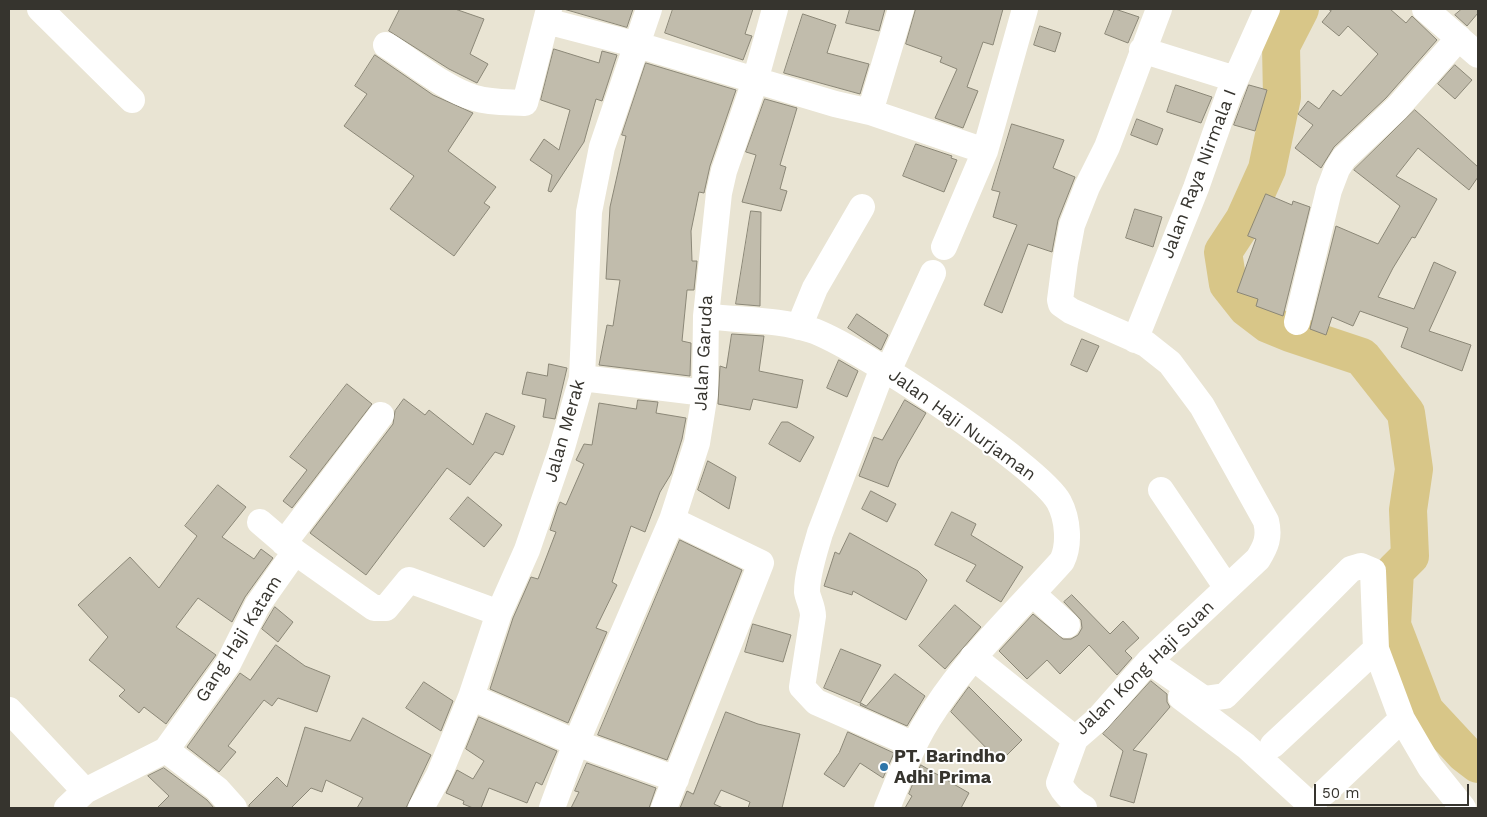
<!DOCTYPE html>
<style>
body{margin:0}
#map{position:relative;width:1487px;height:817px;overflow:hidden;background:#e9e4d3;font-family:"Work Sans",sans-serif}
canvas{display:block}
.frame{position:absolute;inset:0;border:10px solid #36342e;pointer-events:none}
.scale{position:absolute;left:1314px;top:784px;width:155px;height:22px;box-sizing:border-box;border:2px solid #36342e;border-top:0;padding-left:6px;font-size:15px;line-height:18px;white-space:nowrap;color:#36342e;-webkit-text-stroke:4px #fff;paint-order:stroke}
</style>
<div id="map">
<canvas width="1487" height="817"></canvas>
<div class="frame"></div>
<div class="scale">50 m</div>
</div>
<script>
const g = document.querySelector('canvas').getContext('2d');
g.lineJoin = 'round';
function trace(path, color, width, dash) { g.strokeStyle = color; g.lineWidth = width; g.lineCap = dash ? 'butt' : 'round'; g.setLineDash(dash || []); g.stroke(path); }
function fillPath(path, color) { g.fillStyle = color; g.fill(path, 'evenodd'); }
function write(font, color, halo, rows, align = 'center') {
  g.font = font + ' "Work Sans",sans-serif'; g.lineWidth = 4; g.setLineDash([]); g.textBaseline = 'middle'; g.strokeStyle = halo; g.fillStyle = color; for (const [text, x, y, turn = 0] of rows) {
    g.save(); g.translate(x, y); g.rotate((+turn || 0) * Math.PI / 180); g.textAlign = isNaN(turn) ? turn : align; if (halo) g.strokeText(text, 0, 0); g.fillText(text, 0, 0); g.restore();
  }
}
trace(new Path2D(`
 M1300 9 1281 46 1282 97 1267 169 1244 220 1223 252 1228 284 1247 308 1268 324 1290 333 1362 357 1406 413 1414 469 1408 510 1410 556 1395 571 1392 625 1425 711 1465 754 1478 764`), '#d8c688', 38);
const building = new Path2D(`
 M400 9H455L484 19 470 54 488 64 477 83 449 69 389 31Z
 M564 9H633L627 27Z
 M673 9H753L745 34 752 36 743 60 665 33Z
 M850 9H885L879 31 846 23Z
 M916 9H1003L993 45 983 42 967 87 978 91 963 128 935 118 957 69 940 62 942 57 906 44Z
 M1115 9 1139 17 1128 43 1105 34Z
 M1328 9H1390L1406 23 1412 16 1437 40 1386 98 1334 147 1321 168 1295 148 1313 125 1298 114 1308 101 1319 109 1333 90 1341 96 1378 54 1348 26 1339 36 1322 22 1331 11Z
 M1462 9H1478V13L1467 26 1455 15Z
 M803 14 836 25 827 53 869 64 860 94 784 73Z
 M1040 26 1061 33 1055 52 1034 45Z
 M554 49 599 63 602 51 617 55 602 101 596 99 584 142 551 192 548 191 552 175 530 160 544 139 559 150 570 110 541 100Z
 M375 55 433 95 473 113 448 151 496 187 484 203 490 207 454 256 390 209 414 176 344 126 367 94 355 86Z
 M646 63 736 90 710 166 704 193 699 192 691 231 692 261H697L694 290H687L682 341 691 343 690 376 599 365 607 325 613 326 620 280 606 279 610 207 626 136 622 135Z
 M1455 65 1472 80 1455 99 1438 84Z
 M1176 85 1212 97 1201 123 1167 112Z
 M1249 85 1267 90 1255 131 1234 125Z
 M765 99 797 108 780 165 786 167 780 189 787 191 781 211 742 202 756 155 746 152Z
 M1415 110 1478 167V177L1469 190 1418 148 1396 176 1437 199 1415 238 1412 237 1393 268 1378 297 1414 309 1434 262 1456 272 1429 331 1471 345 1462 371 1401 347 1408 328 1360 311 1353 326 1332 317 1326 335 1310 329 1336 226 1378 244 1400 206 1354 170Z
 M1137 119 1163 129 1157 145 1131 135Z
 M1012 124 1064 140 1053 168 1075 177 1058 220 1052 252 1028 244 1002 313 984 305 1017 225 993 217 1000 192 992 190Z
 M916 144 952 156 951 158 957 160 944 192 903 176Z
 M1266 194 1292 205 1293 201 1310 207 1283 316 1256 306 1258 299 1237 292 1256 239 1248 236Z
 M1135 209 1162 217 1153 247 1126 238Z
 M751 211 761 212 760 306 736 304Z
 M857 314 888 335 881 350 848 328Z
 M732 334 764 336 759 371 803 380 797 408 753 399 750 410 718 404 720 366 726 368Z
 M1082 339 1099 346 1087 372 1071 365Z
 M839 360 858 371 847 397 827 388Z
 M549 364 567 368 555 419 543 417 546 399 522 394 527 372 547 376Z
 M347 384 372 404 292 508 283 501 307 470 290 457Z
 M404 399 425 415 429 410 473 445 486 413 515 426 503 455 495 452 470 485 447 468 366 575 310 533 393 424 395 411Z
 M638 400 658 402 656 413 686 418 682 439 671 474 660 492 645 532 631 526 612 582 617 585 596 628 607 632 568 723 490 689 513 618 531 577 538 579 556 532 550 530 558 506 560 502 566 505 584 464 576 460 584 444 592 445 599 403 636 409Z
 M905 400 926 413 898 461 888 487 859 476 874 437 882 440Z
 M782 422H788L814 437 800 462 769 444Z
 M708 461 736 477 729 509 698 490Z
 M218 485 246 507 222 537 254 559 261 549 273 558 245 597 232 622 198 598 176 627 216 655 166 724 144 707 139 713 119 696 125 690 89 660 108 637 78 605 130 557 159 588 197 536 185 526Z
 M871 491 896 504 887 522 862 509Z
 M468 497 502 525 484 547 450 519Z
 M952 512 976 524 971 535 1023 567 1001 602 966 581 976 565 935 545Z
 M850 533 918 571 927 580 906 620 853 591 852 595 824 586 835 552 839 554Z
 M680 540 742 570 667 760 598 735Z
 M1072 595 1110 634 1123 621 1139 638 1125 651 1132 658 1117 675 1089 645 1060 674 1047 660 1027 679 999 651 1033 614 1063 639H1071L1078 635 1082 628 1081 620 1064 602Z
 M955 605 981 627 945 669 919 646Z
 M275 607 293 622 278 642 262 629Z
 M753 624 791 635 783 662 745 652Z
 M276 645 305 666 330 676 317 712 278 698 272 706 264 700 228 746 236 752 219 772 187 747 240 673 250 680Z
 M841 649 881 665 860 703 824 688Z
 M895 674 925 696 907 726 860 705 861 703 866 706Z
 M1151 681 1167 694V702L1170 707 1133 750 1147 754 1134 803 1110 796 1123 751 1103 734Z
 M424 682 453 701 441 731 406 708Z
 M969 687 1022 740 1000 762 951 712Z
 M726 712 758 724 800 734 782 808H748L750 802 721 790 714 804 723 808H680L687 791 693 794Z
 M479 717 557 751 542 785 536 782 527 803 489 788 481 808H473L463 804 464 801 446 793 457 770 473 779 484 761 466 749Z
 M363 718 431 755 406 808H357L363 798 326 780 322 792 311 788 291 808H249V805L277 777 287 787 305 727 350 741Z
 M848 732 894 753 883 778 860 763 844 787 824 774 839 753Z
 M587 763 656 788 649 808H571L579 792 575 791Z
 M921 765 969 793 961 808H905L912 796 909 794Z
 M164 768 207 800 214 808H157L169 796 148 776Z`);
fillPath(building, '#c1bcac');
trace(building, '#8b8777', 1);
trace(new Path2D(`
 M40 9 132 100
 M1425 9 1478 55
 M546 21 638 45 835 104 870 112 985 151
 M386 45C412 61 446 90 475 98 491 103 509 102 525 103L549 9
 M1142 50 1235 79
 M870 112 901 9
 M944 247 985 151 1025 9
 M706 316C741 321 777 319 811 330 853 343 1040 466 1059 502 1068 519 1070 545 1062 561 1019 609 971 654 935 709 914 739 901 774 887 808
 M1297 322 1329 190 1337 169 1344 158 1397 108 1459 38
 M799 327 815 288 862 207
 M1135 340 1196 188 1229 94 1267 9
 M883 368 820 533C815 551 807 573 807 592 808 599 813 607 813 616L802 687 816 702 914 745
 M888 371 933 273
 M582 378 705 393
 M1161 490 1227 588
 M260 522 295 552 374 608H386L409 580 499 613
 M284 543 381 415
 M1033 594 1067 625
 M973 657 1075 739 1098 719 1149 661 1258 559C1266 546 1270 537 1266 521L1202 406 1170 363 1146 344 1071 311 1061 304 1060 300 1065 262 1072 225 1087 187 1107 147 1159 9
 M1149 661 1204 699 1225 696 1351 569 1361 566 1373 571 1376 649 1402 719 1430 767 1463 808
 M471 697 576 743 676 779
 M1181 697 1246 746 1314 808
 M9 710 85 791
 M1075 739 1059 783C1065 795 1073 802 1084 808
 M1273 745 1376 649
 M166 750 228 664 257 606 295 552
 M1325 792 1402 719
 M67 808 85 791 166 750 217 789 234 808
 M421 808 439 775 471 697 499 613 527 550 561 451 582 378 589 212 602 147 649 9
 M552 808 576 743 672 520 697 443 705 393 706 316 719 193 724 171 755 81 775 9
 M664 808 761 563 672 520`), '#fff', 26);
for (const [x, y, r, color] of [
 [884,767,5,"#2d75a9"]
]) { const dot = new Path2D(); dot.arc(x, y, r, 0, 2 * Math.PI); g.fillStyle = color; g.fill(dot); trace(dot, '#fff', 2); }
write('18px', '#36342e', '#fff', [
 ["Jalan Raya Nirmala I",1199,174,-69],
 ["Jalan Garuda",704,353,-87],
 ["Jalan Haji Nurjaman",962,425,36],
 ["Jalan Merak",565,431,-74],
 ["Gang Haji Katam",239,639,-58],
 ["Jalan Kong Haji Suan",1145,668,-44]
]);
write('bold 18px', '#36342e', '#fff', [
 ["PT. Barindho",894,757],
 ["Adhi Prima",894,778]
], 'left');
</script>
